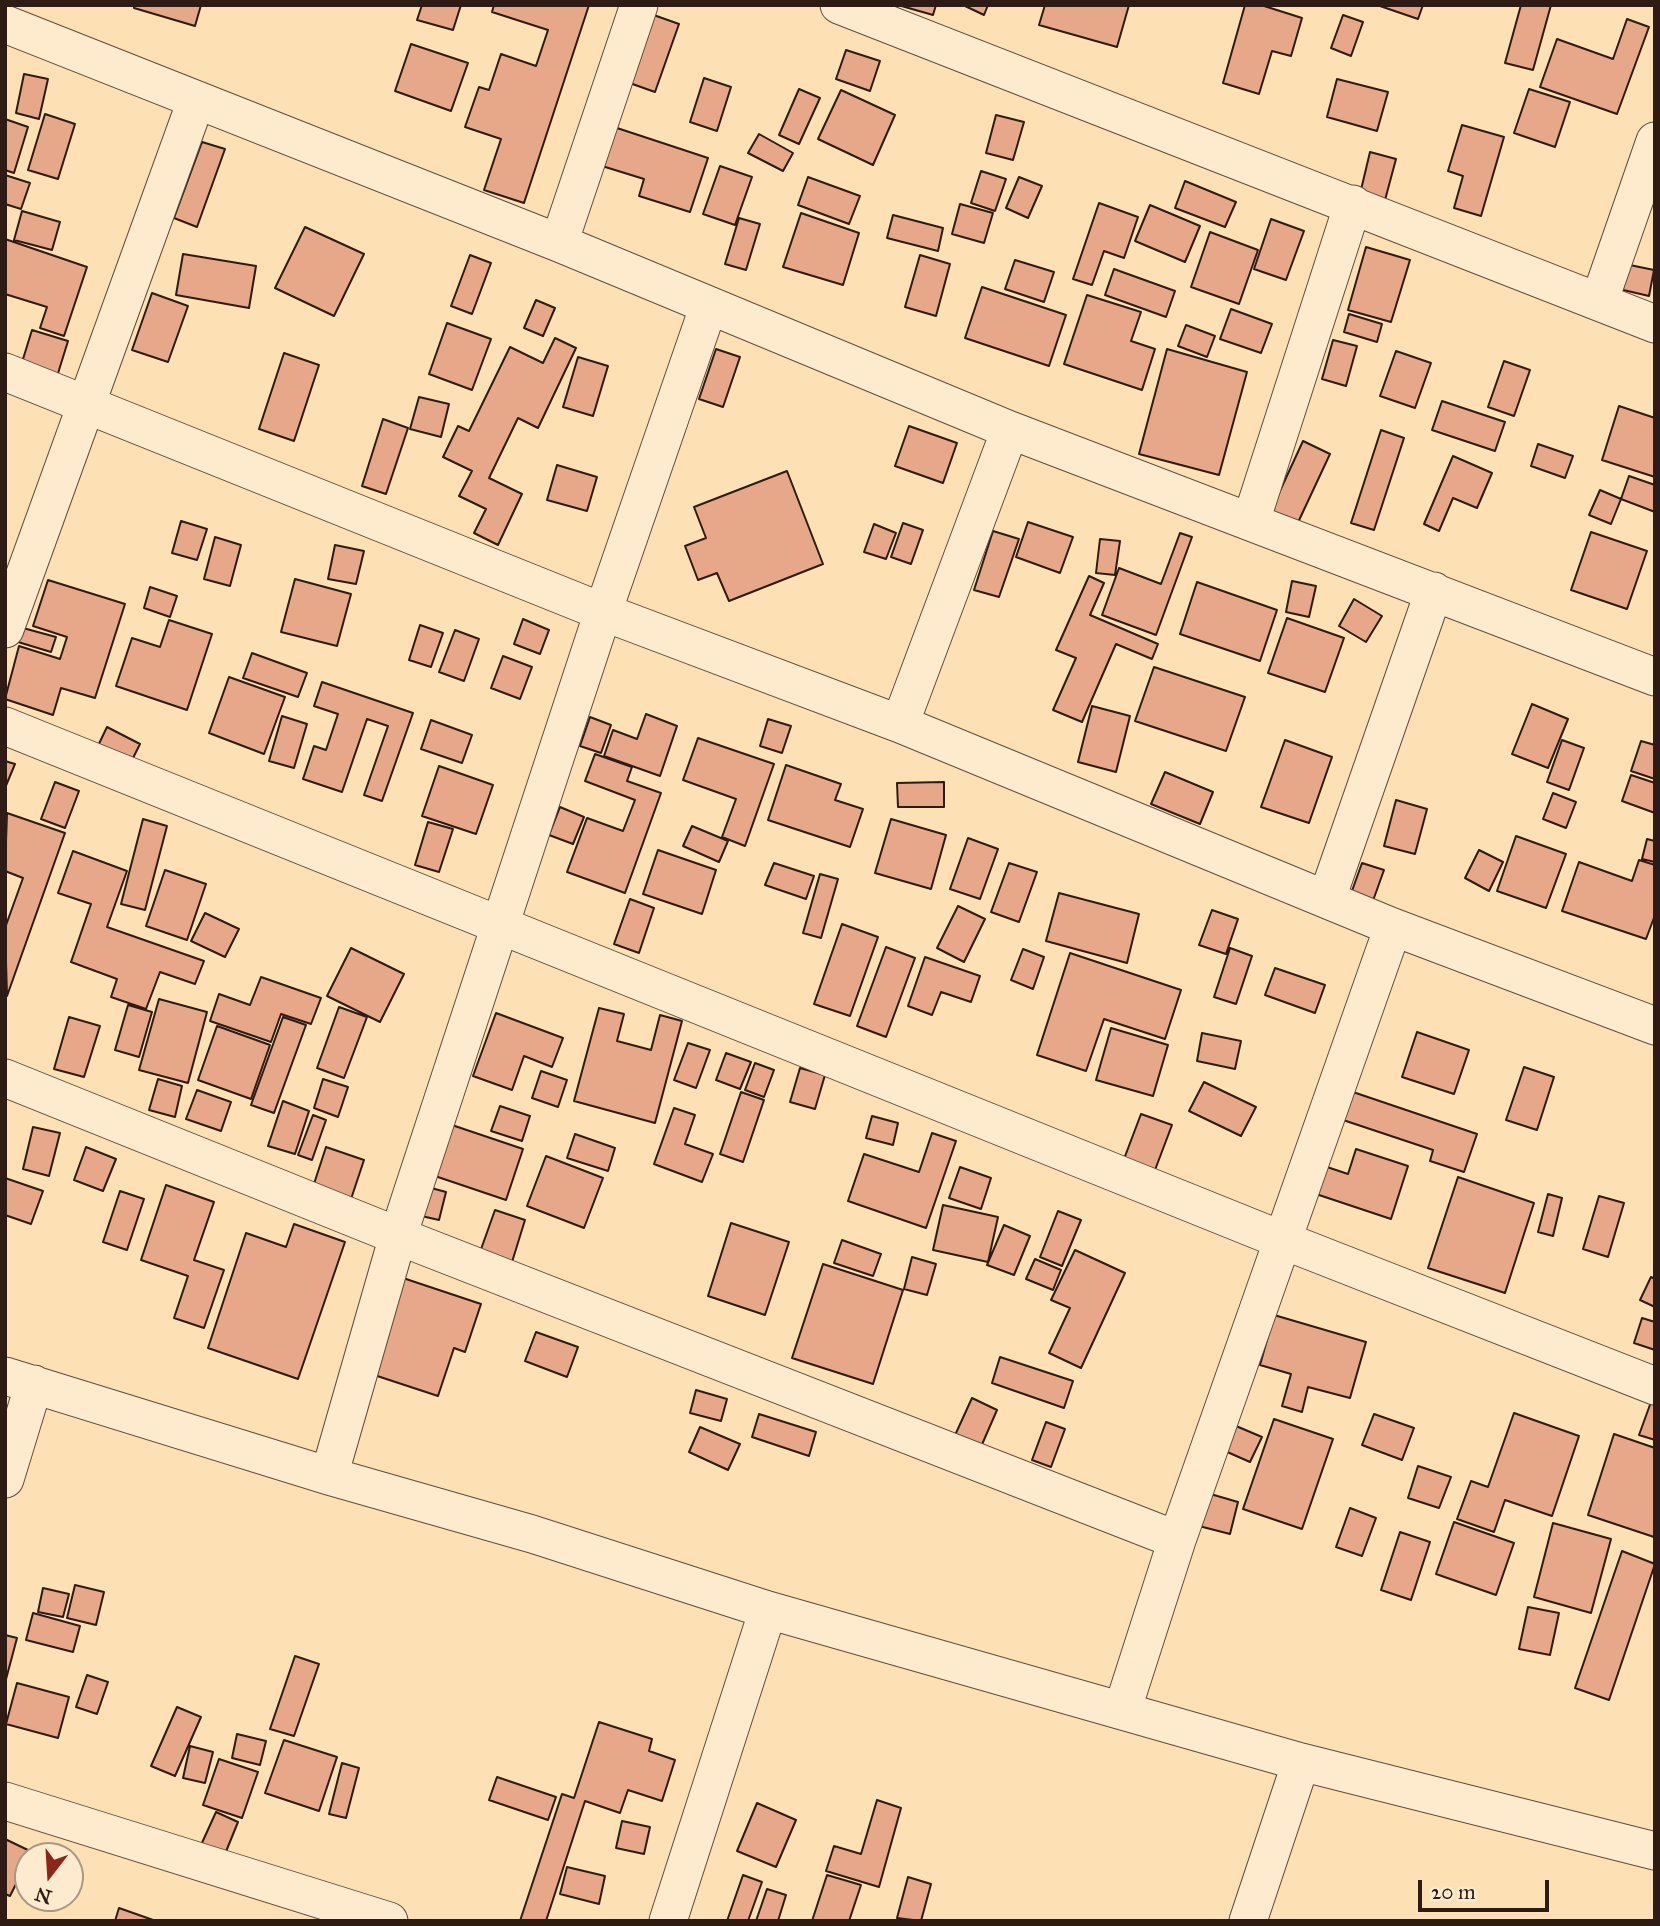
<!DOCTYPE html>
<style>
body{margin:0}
#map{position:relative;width:1660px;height:1926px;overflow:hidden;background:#fde0b4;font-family:"IM FELL Great Primer",serif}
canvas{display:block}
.frame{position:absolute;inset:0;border:7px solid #2e1b14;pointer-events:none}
.north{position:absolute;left:14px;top:1842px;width:70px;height:70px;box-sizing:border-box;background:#feebce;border:2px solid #ab9884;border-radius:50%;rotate:197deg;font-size:19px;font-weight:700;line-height:28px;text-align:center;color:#2e1b14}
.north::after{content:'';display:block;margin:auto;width:24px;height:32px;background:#8f2418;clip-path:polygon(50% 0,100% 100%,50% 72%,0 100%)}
.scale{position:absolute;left:1418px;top:1880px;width:131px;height:32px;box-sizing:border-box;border:4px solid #2e1b14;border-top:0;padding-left:9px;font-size:21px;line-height:24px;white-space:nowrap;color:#2e1b14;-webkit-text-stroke:5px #feebce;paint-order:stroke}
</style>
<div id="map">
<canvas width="1660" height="1926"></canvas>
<div class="frame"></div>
<div class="north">N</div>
<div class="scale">20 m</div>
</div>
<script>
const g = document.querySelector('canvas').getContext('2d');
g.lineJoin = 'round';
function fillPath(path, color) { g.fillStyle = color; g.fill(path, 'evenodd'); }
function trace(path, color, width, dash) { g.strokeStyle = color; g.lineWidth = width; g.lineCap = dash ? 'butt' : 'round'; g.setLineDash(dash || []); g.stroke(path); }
const building = new Path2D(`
 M134 5H201L195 26 134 8Z
 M422 5H461L453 30 417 20Z
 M494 5H589L524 203 484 190 501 139 465 127 479 87 489 90 501 54 536 66 548 30 492 12Z
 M898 5H936L933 15Z
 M963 5H988L984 15Z
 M1045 5H1129L1117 47 1039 25Z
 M1245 5H1261L1302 18 1291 56 1272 51 1259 94 1223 83Z
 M1377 5H1423L1418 19Z
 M1521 5H1551L1533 70 1505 63Z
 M648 13 679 24 655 92 624 81Z
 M1343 15 1363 22 1351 56 1331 48Z
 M1627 19 1649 27 1617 114 1540 87 1557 39 1613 59Z
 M411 44 468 63 451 111 395 91Z
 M846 50 880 61 870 91 836 79Z
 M24 74 48 79 39 119 16 113Z
 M704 78 731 87 717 131 690 122Z
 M1337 79 1388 92 1377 131 1327 117Z
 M799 89 820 98 799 144 779 135Z
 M1529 89 1570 102 1555 147 1514 133Z
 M841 90 895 115 873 165 818 139Z
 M45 114 75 124 58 179 28 170Z
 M996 115 1024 122 1013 160 986 153Z
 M5 119 28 127 14 173 5 170Z
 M1462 125 1504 137 1481 216 1454 208 1463 176 1448 171Z
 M614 127 708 158 690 212 639 196 644 179 602 166Z
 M759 134 793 153 783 171 748 153Z
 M202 142 225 149 197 227 174 218Z
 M1370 152 1396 159 1385 200 1360 194Z
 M720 166 752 177 735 225 703 214Z
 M981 171 1006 179 995 211 971 203Z
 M5 175 30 183 21 209 5 204Z
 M808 177 860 196 849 224 798 205Z
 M1019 177 1042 186 1028 218 1006 208Z
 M1185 181 1236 202 1225 227 1175 208Z
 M1099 203 1138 217 1124 258 1104 251 1092 285 1073 279Z
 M960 204 993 213 984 243 952 234Z
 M1150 205 1200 226 1185 262 1135 241Z
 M22 211 60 222 52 250 14 240Z
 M801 213 859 233 843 285 783 267Z
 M893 215 943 228 938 251 887 238Z
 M739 218 760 224 746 270 725 264Z
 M1271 219 1304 231 1286 280 1254 269Z
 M305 227 364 254 334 316 275 288Z
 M1210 232 1258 250 1239 304 1191 287Z
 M5 239 87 267 64 336 40 328 47 307 5 294Z
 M1366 247 1410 260 1391 322 1348 310Z
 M183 254 256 266 249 308 176 295Z
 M470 255 491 263 472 314 451 306Z
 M920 255 950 264 936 316 905 307Z
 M1015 260 1054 272 1044 302 1005 289Z
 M1625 264 1654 270 1649 296 1619 289Z
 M1114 269 1175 291 1166 317 1105 295Z
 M982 287 1066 315 1049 366 965 338Z
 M152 293 188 306 168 362 132 350Z
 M1087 295 1141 312 1131 341 1155 349 1142 390 1064 364Z
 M536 300 555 308 543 336 524 328Z
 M1231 309 1272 324 1261 353 1220 339Z
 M1349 314 1382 324 1377 342 1344 332Z
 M447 323 491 339 472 390 429 374Z
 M1186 325 1215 336 1207 357 1178 346Z
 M32 330 68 341 55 383 19 372Z
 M555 338 576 348 538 428 518 418 489 478 522 494 498 545 474 533 486 509 459 496 472 471 443 457 458 426 469 431 510 347 543 363Z
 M1333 340 1357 346 1346 386 1322 379Z
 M716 349 740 357 723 407 699 399Z
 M1167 349 1247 372 1219 475 1139 454Z
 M1396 351 1431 363 1415 408 1380 396Z
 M284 353 319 365 294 441 259 429Z
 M578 357 608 366 593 416 563 407Z
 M1504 361 1530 370 1514 416 1488 407Z
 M419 397 449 404 441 437 410 429Z
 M1442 401 1505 422 1495 451 1432 430Z
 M1619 406 1655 418V477L1602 460Z
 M383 419 408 428 386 494 362 486Z
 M909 426 957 443 943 483 895 466Z
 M1381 430 1404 438 1374 530 1351 523Z
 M1303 441 1330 454 1294 531 1267 519Z
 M1538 444 1573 456 1565 478 1531 466Z
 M1453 456 1492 473 1477 508 1453 498 1439 531 1424 524Z
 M557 465 597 477 587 511 547 500Z
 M787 471 823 564 729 601 717 573 698 580 685 546 706 538 694 507Z
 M1629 476 1655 485V512L1621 499Z
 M1600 490 1621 499 1611 524 1589 515Z
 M181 521 207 529 197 560 172 553Z
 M1028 522 1073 537 1060 573 1016 557Z
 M903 523 923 530 911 564 891 557Z
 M874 524 896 533 886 559 864 552Z
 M993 531 1019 539 999 597 974 590Z
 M1591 532 1647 551 1627 609 1571 590Z
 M1180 533 1192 537 1156 635 1102 615 1119 568 1161 584Z
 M215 537 241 545 230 586 204 579Z
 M1100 539 1120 541 1115 575 1096 573Z
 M335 545 364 551 356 584 328 579Z
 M1089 576 1104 583 1090 615 1158 644 1152 659 1116 644 1082 722 1053 710 1076 658 1056 650Z
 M295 579 351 594 337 646 281 632Z
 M48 580 125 604 95 698 61 688 53 715 5 699 19 646 60 659 67 637 33 626Z
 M1292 581 1316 586 1309 617 1286 612Z
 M1197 582 1277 610 1260 661 1180 634Z
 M150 587 177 596 170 617 144 608Z
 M1354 599 1382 616 1366 642 1339 626Z
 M1287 618 1344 638 1325 692 1268 673Z
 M523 619 549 630 540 654 514 644Z
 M169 620 212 634 187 710 116 686 132 638 160 647Z
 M420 625 443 633 431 667 409 660Z
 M23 628 56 637 51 652 18 642Z
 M455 630 479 639 464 681 439 672Z
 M252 653 307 673 298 697 243 678Z
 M503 656 532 667 520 699 491 688Z
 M1154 667 1245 697 1226 751 1135 721Z
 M229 677 285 697 264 754 209 733Z
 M322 682 413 713 382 801 364 795 388 726 367 719 342 792 303 779 314 746 326 750 338 714 314 706Z
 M1532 704 1568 719 1548 768 1512 754Z
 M1092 706 1130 716 1116 772 1078 762Z
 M646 714 677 726 660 776 604 756 613 730 637 739Z
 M282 716 307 724 294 768 269 761Z
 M590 717 611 725 601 753 580 746Z
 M768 719 791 726 782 753 760 746Z
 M431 720 472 735 462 763 421 749Z
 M107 727 140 744 128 768 95 752Z
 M698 738 774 764 745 846 722 837 736 799 683 780Z
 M1285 740 1332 757 1309 823 1261 807Z
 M1562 740 1584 748 1569 790 1547 782Z
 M1641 741 1655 745V779L1631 771Z
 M595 754 632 767 627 781 661 793 625 893 567 872 587 818 623 831 635 800 585 781Z
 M5 761 15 764 5 788Z
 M786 765 841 784 835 800 863 809 850 847 768 820Z
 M439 766 493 785 476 834 422 816Z
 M1165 772 1213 792 1200 824 1151 804Z
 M1631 775 1655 783V813L1622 801Z
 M55 782 79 791 65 828 41 819Z
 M944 782V807H898L897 783Z
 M1553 793 1576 802 1566 828 1543 819Z
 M1396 800 1427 809 1415 854 1384 846Z
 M560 807 584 817 573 844 549 835Z
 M7 813 65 833 7 996 5 928 23 878 5 871Z
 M143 819 167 826 145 910 121 904Z
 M891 819 946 835 931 889 875 873Z
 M428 822 453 829 439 872 415 865Z
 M692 826 728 841 719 862 683 846Z
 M1516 836 1566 854 1546 908 1497 891Z
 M968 838 998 849 980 899 950 889Z
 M1647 839 1655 841V862L1642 859Z
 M658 850 716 870 702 914 643 894Z
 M1479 850 1503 862 1489 891 1465 878Z
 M73 851 127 871 107 927 204 961 195 984 160 972 146 1009 111 997 117 979 71 962 91 904 58 893Z
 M1639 860 1655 865V915L1646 939 1562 911 1579 862 1632 881Z
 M774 863 814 876 806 899 765 885Z
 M1009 863 1037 872 1019 922 991 912Z
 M1362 863 1384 870 1370 909 1348 902Z
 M165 870 206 884 187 940 146 926Z
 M820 874 838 879 821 938 803 933Z
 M1059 893 1139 914 1127 963 1046 941Z
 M630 899 654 908 639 953 614 944Z
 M958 906 985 919 964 962 937 948Z
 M1212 910 1238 919 1226 954 1199 945Z
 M205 913 239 929 225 957 191 941Z
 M842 924 878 937 850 1016 814 1004Z
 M886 947 915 958 886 1037 857 1026Z
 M351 948 404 974 380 1022 327 996Z
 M1230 948 1252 956 1236 1004 1214 997Z
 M1023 949 1044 957 1033 989 1011 980Z
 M1070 953 1181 990 1165 1039 1104 1019 1086 1071 1037 1055Z
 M925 957 980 976 971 1002 941 992 932 1015 908 1006Z
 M1275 968 1325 985 1315 1013 1265 995Z
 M261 977 321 998 311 1024 281 1014 271 1042 210 1021 219 994 250 1005Z
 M159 999 207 1012 188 1083 139 1070Z
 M128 1005 152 1012 139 1057 115 1050Z
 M339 1007 367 1017 344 1078 317 1068Z
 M599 1008 624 1014 617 1041 651 1050 660 1015 682 1021 655 1123 574 1101Z
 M496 1013 563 1038 552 1067 524 1056 512 1090 473 1076Z
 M69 1017 100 1026 84 1077 54 1069Z
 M283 1017 306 1025 274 1113 251 1105Z
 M217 1026 270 1045 251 1099 198 1080Z
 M1111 1028 1168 1045 1153 1096 1096 1080Z
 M1417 1032 1469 1050 1454 1094 1402 1077Z
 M1202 1033 1241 1041 1235 1069 1197 1061Z
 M688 1043 710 1050 696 1088 674 1080Z
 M726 1053 751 1062 740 1089 716 1080Z
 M755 1063 774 1070 764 1097 745 1090Z
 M1524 1067 1554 1077 1537 1130 1506 1120Z
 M800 1068 825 1075 815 1109 790 1102Z
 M541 1071 567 1080 558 1107 532 1098Z
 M158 1079 182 1086 175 1117 149 1110Z
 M323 1079 348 1087 338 1117 314 1108Z
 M1204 1082 1256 1107 1241 1136 1189 1111Z
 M197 1090 231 1102 221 1131 186 1119Z
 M1350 1091 1477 1134 1464 1172 1430 1161 1433 1150 1340 1119Z
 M741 1092 764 1100 743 1162 720 1154Z
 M283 1101 309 1111 295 1154 268 1146Z
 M500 1106 530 1116 522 1141 491 1131Z
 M674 1108 695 1115 685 1144 713 1154 702 1182 654 1164Z
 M1141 1114 1172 1125 1155 1170 1124 1159Z
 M313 1115 326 1120 312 1160 298 1155Z
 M872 1116 898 1123 893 1145 866 1138Z
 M446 1123 523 1149 506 1200 429 1174Z
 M33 1127 60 1133 49 1176 23 1169Z
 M932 1133 956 1141 926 1228 848 1201 864 1154 919 1172Z
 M575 1134 615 1148 608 1171 567 1158Z
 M86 1147 116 1159 103 1191 74 1180Z
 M326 1147 364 1160 350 1202 312 1190Z
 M1356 1149 1408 1166 1391 1219 1313 1193 1321 1165 1348 1174Z
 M546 1156 603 1178 584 1228 527 1206Z
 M960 1167 991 1178 981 1209 949 1198Z
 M1458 1177 1534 1203 1505 1293 1428 1268Z
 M5 1178 43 1191 31 1224 5 1215Z
 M166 1185 214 1202 194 1260 224 1270 204 1328 174 1318 188 1276 141 1260Z
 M424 1186 446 1192 439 1220 417 1215Z
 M120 1191 144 1199 127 1250 103 1242Z
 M1548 1194 1562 1198 1553 1236 1538 1232Z
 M1599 1196 1624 1203 1608 1257 1583 1249Z
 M943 1205 998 1217 988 1262 933 1250Z
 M495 1210 525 1220 512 1262 480 1252Z
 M1058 1211 1081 1220 1062 1266 1040 1257Z
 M731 1223 789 1242 765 1315 708 1296Z
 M294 1224 345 1242 298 1379 208 1348 246 1233 286 1247Z
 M1004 1225 1030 1236 1014 1275 987 1265Z
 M842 1240 881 1254 873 1276 834 1263Z
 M1075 1250 1125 1273 1081 1368 1049 1353 1070 1308 1051 1300Z
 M912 1257 936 1264 927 1295 904 1289Z
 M1035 1259 1061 1270 1053 1290 1026 1279Z
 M823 1264 903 1290 873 1384 792 1358Z
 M394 1275 481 1304 465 1352 454 1348 438 1396 362 1371Z
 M1651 1277 1655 1279V1307L1640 1300Z
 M1274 1315 1366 1342 1350 1398 1308 1387 1302 1412 1282 1406 1291 1374 1260 1365Z
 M1642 1318 1655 1322V1350L1634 1343Z
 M536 1332 578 1347 567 1377 525 1361Z
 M1000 1357 1073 1381 1064 1408 992 1383Z
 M696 1390 727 1399 721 1421 690 1413Z
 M972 1398 997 1410 977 1456 951 1444Z
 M1651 1402 1655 1403V1440L1639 1435Z
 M1514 1413 1579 1436 1552 1516 1505 1500 1494 1532 1457 1519 1471 1481 1488 1487Z
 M759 1414 816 1432 809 1456 752 1437Z
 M1374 1414 1414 1428 1402 1460 1362 1445Z
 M1274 1419 1333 1439 1302 1529 1243 1509Z
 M1046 1422 1065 1429 1051 1467 1032 1460Z
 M1236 1426 1262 1437 1250 1462 1225 1451Z
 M700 1427 740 1444 728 1470 689 1452Z
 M1614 1434 1655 1448 1654 1537 1588 1515Z
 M1418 1466 1451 1477 1439 1508 1408 1498Z
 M1207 1493 1238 1502 1230 1534 1199 1526Z
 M1350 1508 1376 1518 1362 1556 1336 1547Z
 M1454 1522 1514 1543 1496 1595 1436 1574Z
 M1553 1523 1611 1539 1591 1613 1534 1597Z
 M1400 1532 1430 1542 1411 1600 1381 1590Z
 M1622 1551 1655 1564 1609 1700 1575 1688Z
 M75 1585 104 1592 96 1625 67 1618Z
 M43 1588 69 1594 63 1617 38 1612Z
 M1528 1607 1559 1613 1550 1655 1519 1649Z
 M33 1613 80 1626 73 1652 26 1640Z
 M5 1635 17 1638 5 1683Z
 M295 1656 319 1664 294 1736 270 1729Z
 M87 1675 108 1682 97 1714 76 1707Z
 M17 1683 69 1697 58 1738 6 1724Z
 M177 1707 201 1717 175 1776 151 1766Z
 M599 1722 652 1739 649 1751 675 1760 662 1801 628 1790 620 1813 585 1801 546 1921H520L562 1794 574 1798Z
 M237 1734 266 1741 260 1765 232 1758Z
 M284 1740 337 1757 319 1811 265 1793Z
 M190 1746 213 1752 205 1783 183 1778Z
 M219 1759 258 1772 242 1818 203 1805Z
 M342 1763 359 1768 346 1818 329 1814Z
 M497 1777 556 1797 548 1820 489 1800Z
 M877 1800 901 1808 879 1887 826 1871 834 1846 861 1854Z
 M757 1803 796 1820 776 1867 737 1851Z
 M216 1812 238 1822 225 1854 201 1845Z
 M622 1821 650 1827 644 1854 616 1848Z
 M5 1839 32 1852 10 1896 5 1894Z
 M567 1867 605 1876 599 1904 560 1894Z
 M743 1875 762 1882 748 1921H727Z
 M827 1875 861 1885 849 1921H812Z
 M908 1877 931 1884 921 1921 897 1918Z
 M767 1889 786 1895 778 1921H756Z
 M119 1908 156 1921H115Z`);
fillPath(building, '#e7a889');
trace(building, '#2e1b14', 2);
const minor = new Path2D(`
 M839 5 1655 324
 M5 24 559 243 1010 430 1655 677
 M559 243 639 5
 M1599 302 1655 141
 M5 372 603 612 900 724 1393 927 1655 1026
 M1251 521 1353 204
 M5 629 196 101
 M900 724 1010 430
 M5 726 1282 1240 1655 1386
 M1327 898 1434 591
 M5 1078 398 1236 1177 1540 1393 927
 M5 1376 329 1476 532 1534 768 1610 1301 1762 1655 1851
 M329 1476 398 1236 603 612 708 308
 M5 1479 34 1384
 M1122 1711 1177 1540
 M5 1801 389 1921
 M668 1921 768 1610
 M1248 1921 1301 1762`);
trace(minor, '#624c3c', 39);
trace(minor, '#feebce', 37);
</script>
